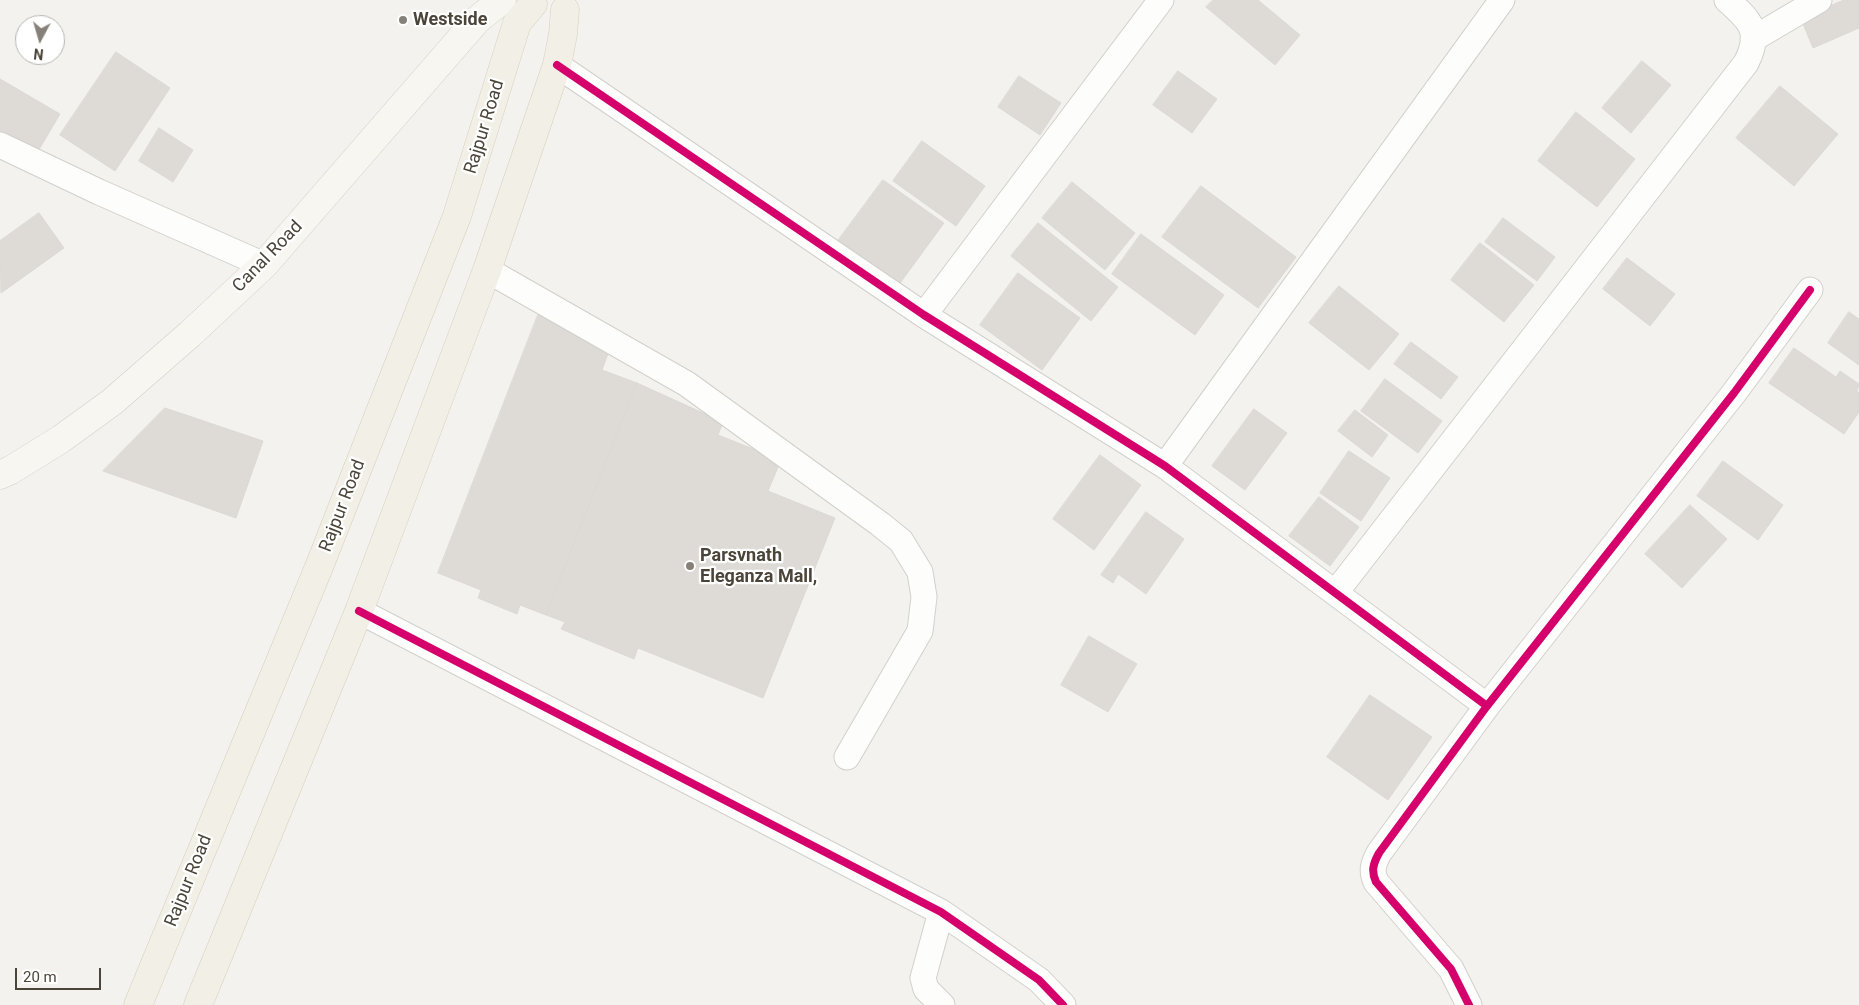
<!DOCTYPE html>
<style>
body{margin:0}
#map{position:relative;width:1859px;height:1005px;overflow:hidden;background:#f4f2ee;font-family:Roboto,sans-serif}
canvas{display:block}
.north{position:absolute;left:15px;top:15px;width:50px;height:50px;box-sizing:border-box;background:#fff;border:1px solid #b7b4b0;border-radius:50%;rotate:186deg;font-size:14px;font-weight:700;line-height:20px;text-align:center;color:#4b4439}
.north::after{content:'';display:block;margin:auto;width:18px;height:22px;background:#868178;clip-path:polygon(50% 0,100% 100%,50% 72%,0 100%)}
.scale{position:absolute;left:15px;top:968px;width:86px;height:22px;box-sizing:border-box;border:2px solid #4b4439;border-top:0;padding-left:6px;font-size:15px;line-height:18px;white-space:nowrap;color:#4b4439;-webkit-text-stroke:4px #fff;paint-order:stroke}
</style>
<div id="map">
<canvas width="1859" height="1005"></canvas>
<div class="north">N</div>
<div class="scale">20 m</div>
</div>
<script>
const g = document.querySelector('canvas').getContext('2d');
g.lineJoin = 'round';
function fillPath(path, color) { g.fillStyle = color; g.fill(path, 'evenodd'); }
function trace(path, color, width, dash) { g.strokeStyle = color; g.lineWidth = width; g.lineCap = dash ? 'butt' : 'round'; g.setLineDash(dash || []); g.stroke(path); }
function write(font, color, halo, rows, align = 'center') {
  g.font = font + ' Roboto,sans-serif'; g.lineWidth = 4.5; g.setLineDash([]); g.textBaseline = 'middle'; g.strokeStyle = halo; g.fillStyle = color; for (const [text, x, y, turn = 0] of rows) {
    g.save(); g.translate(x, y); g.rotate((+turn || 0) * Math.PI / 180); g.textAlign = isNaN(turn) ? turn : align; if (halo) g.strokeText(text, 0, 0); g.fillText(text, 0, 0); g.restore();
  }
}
const building = new Path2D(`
 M1213 0H1258L1300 35 1275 65 1206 7Z
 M1844 0H1859V28L1813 48 1801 19Z
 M116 52 170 88 115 171 60 135Z
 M1642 61 1671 85 1631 133 1602 108Z
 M1178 71 1217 99 1192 133 1153 105Z
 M1019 76 1061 103 1040 135 998 107Z
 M0 79 60 114 37 153 0 131Z
 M1780 86 1838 134 1794 186 1736 138Z
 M1576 112 1635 159 1597 207 1538 161Z
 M159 128 193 150 173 182 139 161Z
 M922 141 985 186 956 226 893 181Z
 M883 180 944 223 898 286 837 242Z
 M1072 182 1135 233 1105 270 1042 218Z
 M1201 186 1296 257 1258 308 1162 237Z
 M39 213 64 248 1 293 0 241Z
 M1503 218 1555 257 1537 281 1485 242Z
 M1038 223 1118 287 1091 321 1011 256Z
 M1141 234 1224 295 1195 335 1112 274Z
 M1480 243 1534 285 1504 322 1451 280Z
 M1627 258 1675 294 1650 326 1603 289Z
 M1018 273 1080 318 1042 370 980 325Z
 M1339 286 1399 334 1369 370 1309 323Z
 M1849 312 1859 319V365L1828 343Z
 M538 315 612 343 602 370 637 383 546 615 520 605 517 614 478 598 481 590 438 573Z
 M1411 342 1458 377 1441 399 1394 364Z
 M1794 348 1836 377 1840 371 1859 384 1857 391 1859 393V412L1844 434 1769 383Z
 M1385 379 1442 421 1418 453 1361 411Z
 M637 383 723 422 718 435 781 460 768 491 835 518 763 698 638 648 634 659 561 629 565 622 546 615Z
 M165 408 263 441 236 518 103 471Z
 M1254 409 1287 433 1245 490 1212 466Z
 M1355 410 1388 435 1372 457 1338 431Z
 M1349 451 1390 478 1361 521 1320 493Z
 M1100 455 1141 485 1094 550 1053 519Z
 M1723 461 1783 505 1758 540 1697 496Z
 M1319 497 1359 527 1330 566 1289 536Z
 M1690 505 1727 539 1682 588 1645 554Z
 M1146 512 1184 539 1146 594 1118 574 1113 583 1101 575Z
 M1089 636 1137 664 1108 712 1061 685Z
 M1370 695 1432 737 1388 800 1327 757Z`);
fillPath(building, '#dedbd6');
trace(building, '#dcd9d4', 1);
const street = new Path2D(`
 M1753 39 1819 0
 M557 65 924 315 1165 466 1487 706
 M0 145 99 192 264 265
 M487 270 687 384 880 524 901 541 920 572 924 597 920 631 847 757
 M924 315 1161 0
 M1165 466 1502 0
 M1336 592 1746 63C1762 32 1751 21 1727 0
 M359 611 941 912 1039 980 1063 1005
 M941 912 923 978 926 989 942 1005
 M1469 1005 1451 969 1376 882C1371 871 1373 864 1379 853L1487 706 1734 393 1810 290`);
const secondary = new Path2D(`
 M0 475 11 470 61 439 112 402 190 334 264 265 477 20 502 0`);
const primary = new Path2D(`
 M138 1005 319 567 457 216 517 23 533 4
 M198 1005 359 611 487 270 557 65 563 34 565 10`);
trace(street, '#d2d0cb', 27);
trace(secondary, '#d3cfc5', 29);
trace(primary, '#d6cebb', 29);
trace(street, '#fdfdfc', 25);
trace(secondary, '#f7f6f1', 28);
trace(primary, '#f2efe6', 28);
trace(new Path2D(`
 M557 65 924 315 1165 466 1487 706
 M359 611 941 912 1039 980 1063 1005
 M1469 1005 1451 969 1376 882C1371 871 1373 864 1379 853L1487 706 1734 393 1810 290`), '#d6006c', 8);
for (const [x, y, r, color] of [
 [403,20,5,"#868178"],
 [690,566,5,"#868178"]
]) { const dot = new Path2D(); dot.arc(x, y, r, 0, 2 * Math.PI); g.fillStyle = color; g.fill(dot); trace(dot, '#fff', 2); }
write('bold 18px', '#4b4439', '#fff', [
 ["Westside",413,20],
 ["Parsvnath",700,556],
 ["Eleganza Mall,",700,577]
], 'left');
write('18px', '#4b4439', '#fff', [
 ["Rajpur Road",485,127,-73],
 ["Canal Road",268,257,-46],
 ["Rajpur Road",343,506,-69],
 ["Rajpur Road",189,881,-68]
]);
</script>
